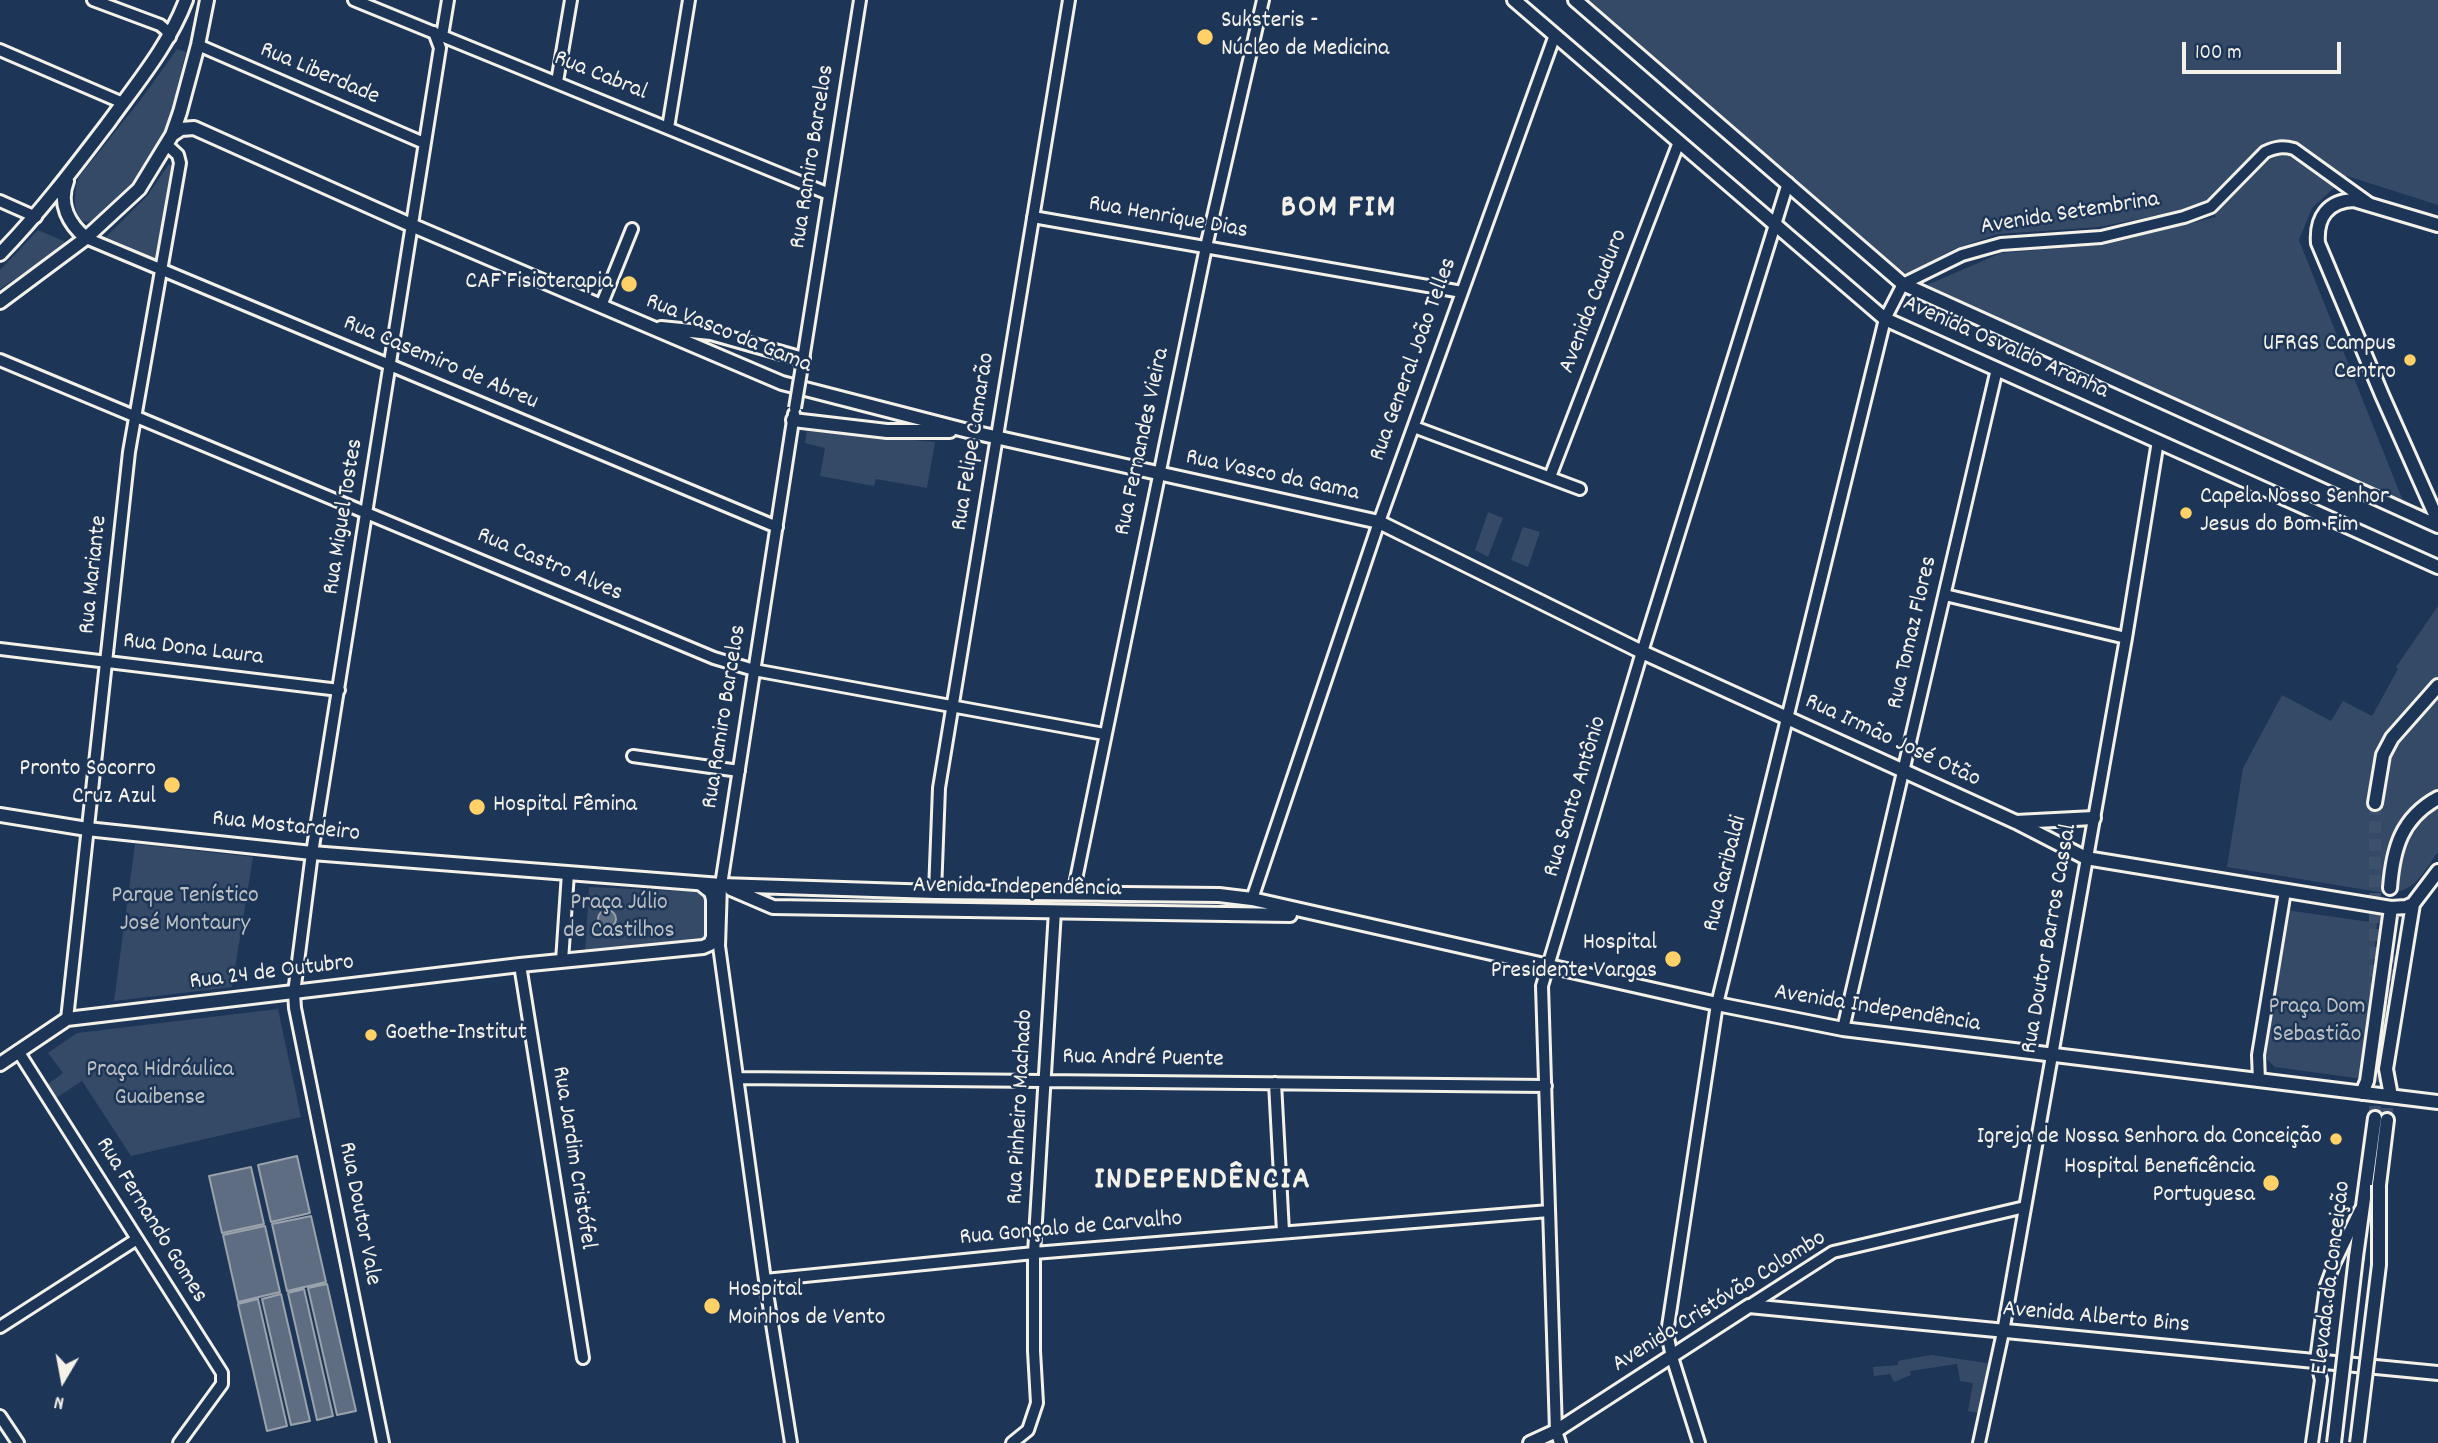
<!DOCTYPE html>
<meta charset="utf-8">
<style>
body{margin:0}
#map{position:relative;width:2438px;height:1443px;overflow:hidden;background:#1d3557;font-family:Dekko,sans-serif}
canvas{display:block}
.north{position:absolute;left:28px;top:1345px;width:70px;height:70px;-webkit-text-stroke:5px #1d3557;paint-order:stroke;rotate:190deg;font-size:19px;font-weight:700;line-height:28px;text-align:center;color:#f4f1e8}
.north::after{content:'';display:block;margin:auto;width:24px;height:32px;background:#f4f1e8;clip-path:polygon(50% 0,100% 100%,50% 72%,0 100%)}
.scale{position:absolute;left:2182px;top:42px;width:159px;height:32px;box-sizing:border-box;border:4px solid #f4f1e8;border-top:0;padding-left:9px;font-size:21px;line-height:24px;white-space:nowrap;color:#f4f1e8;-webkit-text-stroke:5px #1d3557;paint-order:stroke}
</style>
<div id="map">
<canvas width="2438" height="1443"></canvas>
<div class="north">N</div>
<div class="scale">100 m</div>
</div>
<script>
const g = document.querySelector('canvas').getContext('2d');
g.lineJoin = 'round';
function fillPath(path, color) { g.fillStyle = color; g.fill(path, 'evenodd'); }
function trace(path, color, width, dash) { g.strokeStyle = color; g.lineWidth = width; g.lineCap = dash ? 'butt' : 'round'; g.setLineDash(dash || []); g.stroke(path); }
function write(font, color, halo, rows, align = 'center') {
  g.font = font + ' Dekko,sans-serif'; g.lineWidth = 5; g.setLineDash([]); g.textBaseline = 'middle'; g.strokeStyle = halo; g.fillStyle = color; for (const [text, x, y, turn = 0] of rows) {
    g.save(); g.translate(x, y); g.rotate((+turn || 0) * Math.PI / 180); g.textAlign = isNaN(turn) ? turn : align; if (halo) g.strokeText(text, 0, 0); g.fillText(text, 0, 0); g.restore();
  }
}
fillPath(new Path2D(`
 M1587 0H2438V205L2347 176 2312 208 2299 240 2403 501 1927 285 2001 253 2100 245 2216 217 2208 201 2182 210 2099 227 1998 234 1956 248 1907 274 1891 263Z
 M177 49 186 52C179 77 175 106 165 130 159 146 142 172 131 185 122 196 108 213 96 219 70 233 74 191 78 178L142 98Z
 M169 164 174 168 156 259 106 237 147 196Z
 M38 230 68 243 0 289V270Z
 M807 431 935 442 927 488 876 479 874 486 820 476 825 448 805 443Z
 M1488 512 1503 518 1488 557 1475 550Z
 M1523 527 1540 532 1528 567 1511 560Z
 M2438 606V852C2423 873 2414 894 2385 893L2227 867 2243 768 2282 695 2331 721 2343 701 2372 716 2398 669 2396 667Z
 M135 844 253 857 232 987 114 1001Z
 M589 887 699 892 709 900 708 934 699 943 585 953Z
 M2286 910 2377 923 2363 1079 2275 1067 2261 1054Z
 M278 1009 301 1117 131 1156 82 1081 56 1098 48 1084 63 1073 48 1053 77 1033Z
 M1931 1355 1988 1363 1978 1413 1968 1411 1973 1383 1960 1381 1957 1364 1910 1371 1911 1375 1894 1382 1890 1374 1874 1376 1873 1367 1898 1365V1361Z`), '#354a67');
const water = new Path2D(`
 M598 919a9 9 0 1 1 18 0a9 9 0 1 1-18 0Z
 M297 1156 310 1213 271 1222 258 1165Z
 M251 1167 264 1224 222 1233 209 1176Z
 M311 1216 326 1282 287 1291 272 1224Z
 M265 1226 280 1292 238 1302 223 1235Z
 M327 1284 356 1411 337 1415 308 1288Z
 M304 1289 333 1416 317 1420 288 1293Z
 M281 1294 310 1421 291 1425 262 1299Z
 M258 1299 287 1426 267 1431 238 1304Z`);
fillPath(water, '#5e6d82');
trace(water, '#9aa2ab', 2);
trace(new Path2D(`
 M2375 995V803
 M2388 1035 2389 956
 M2375 1118V1055
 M2387 1120V1085`), '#3d516d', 12, [12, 6]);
const minor = new Path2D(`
 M93 0 160 25 166 30 170 37
 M354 0 829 194
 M442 36 448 0
 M198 45 424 143
 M0 50 123 103
 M557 82 571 0
 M668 128 689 0
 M0 201 36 217
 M1033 217 1462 292
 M86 238 777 527
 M601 306 632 229
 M0 360 714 658 754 670 1104 734
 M802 366 860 0
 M1414 427 1580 489
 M1550 477 1679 142
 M1945 595 2126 638
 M0 649 339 690
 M633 756 739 771
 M935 892 939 788 1069 0
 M1073 894 1206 247 1263 0
 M1252 899 1379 522 1555 35
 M562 961 568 873
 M520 965 583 1358
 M67 1019 129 452 180 163 178 155 166 144
 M1843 1029 1997 369
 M18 1051 222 1373V1384L179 1443
 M739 1078 1546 1086
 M2259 1081 2258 1055 2285 891
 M1275 1083 1283 1232
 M765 1280 1034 1253 1549 1211
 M1749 1306 1833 1252 2025 1207
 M0 1327 137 1239
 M0 1416 18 1443
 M383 1443 295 1008 294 993 312 853 440 48 434 32
 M791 1443 765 1280 719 946 721 885 794 414
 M1012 1443 1028 1430 1037 1403 1034 1351V1253L1055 911
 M1560 1443 1556 1431 1542 986 1642 652 1788 183
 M1699 1443 1672 1357 1667 1333 1717 1004 1885 319 1903 284 1962 255 2001 244 2101 237 2184 217 2211 207 2265 152C2276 147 2283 146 2294 149L2369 203
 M1979 1443 2003 1332 2126 638 2158 441
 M2312 1443 2321 1380 2316 1360 2326 1286 2334 1264 2360 1210`);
const major = new Path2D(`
 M1514 0 1885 319 2438 567
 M1575 0 1903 284 2438 526
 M172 135 181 129 194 128 411 225 782 383 968 431 1379 522 1642 652 2016 822 2086 858 2391 908 2406 907 2413 904
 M67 181C58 204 69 224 86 238
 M2438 225 2354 200C2328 201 2316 217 2318 243L2382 395 2438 521
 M0 254C40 213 74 168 109 122 137 83 169 45 186 0
 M0 302 86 238 139 189 172 135 180 112 198 45 207 0
 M661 328 711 333 803 359
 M793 420 887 431H950
 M2375 803 2383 755 2392 738 2438 686
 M0 815 87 829 312 853 721 885 935 892 1219 895 1252 899 1717 1004 1843 1029 2438 1102
 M2016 822 2094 818
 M2390 888C2393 849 2401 818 2438 798
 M731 889 773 907 1290 915
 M0 1064 67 1019 520 965 703 947 710 944 713 937V899L711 892 701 884
 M2362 1093 2367 1081 2391 908
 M2391 1096 2386 1069 2413 904 2438 871
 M2379 1185 2387 1120
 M2356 1257 2375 1118
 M1530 1443 1556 1431 1749 1306 2438 1373`);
trace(minor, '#f4f1e8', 16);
trace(major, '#f4f1e8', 18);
trace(minor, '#1d3557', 10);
trace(major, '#1d3557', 12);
const minorBridge = new Path2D(`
 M795 408 802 366`);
const majorBridge = new Path2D(`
 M2334 1443 2356 1257
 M2357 1443 2379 1265V1185`);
trace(minorBridge, '#f4f1e8', 16, []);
trace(majorBridge, '#f4f1e8', 18, []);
trace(minorBridge, '#1d3557', 10);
trace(majorBridge, '#1d3557', 12);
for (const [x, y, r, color] of [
 [1205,37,9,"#ffd166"],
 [629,284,9,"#ffd166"],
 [2410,360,7,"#ffd166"],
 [2186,513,7,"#ffd166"],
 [172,785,9,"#ffd166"],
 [477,807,9,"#ffd166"],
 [1673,959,9,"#ffd166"],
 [371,1035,7,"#ffd166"],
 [2336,1139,7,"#ffd166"],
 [2271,1183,9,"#ffd166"],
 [712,1306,9,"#ffd166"]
]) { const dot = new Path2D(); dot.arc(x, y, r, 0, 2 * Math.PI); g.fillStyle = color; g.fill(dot); trace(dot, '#1d3557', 2.5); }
write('24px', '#f4f1e8', '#1d3557', [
 ["Suksteris -",1221,23,"left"],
 ["Núcleo de Medicina",1221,51,"left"],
 ["CAF Fisioterapia",613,284],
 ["UFRGS Campus",2396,346],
 ["Centro",2396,374],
 ["Capela Nosso Senhor",2200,499,"left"],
 ["Jesus do Bom Fim",2200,527,"left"],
 ["Pronto Socorro",156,771],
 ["Cruz Azul",156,799],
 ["Hospital Fêmina",493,807,"left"],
 ["Hospital",1657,945],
 ["Presidente Vargas",1657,973],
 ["Goethe-Institut",385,1035,"left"],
 ["Igreja de Nossa Senhora da Conceição",2322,1139],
 ["Hospital Beneficência",2255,1169],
 ["Portuguesa",2255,1197],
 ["Hospital",728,1292,"left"],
 ["Moinhos de Vento",728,1320,"left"]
], 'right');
write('24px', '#f4f1e8', '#1d3557', [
 ["Rua Liberdade",319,75,23],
 ["Rua Cabral",600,77,22],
 ["Rua Ramiro Barcelos",814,157,-81],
 ["Avenida Setembrina",2070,215,-9],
 ["Rua Henrique Dias",1168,219,10],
 ["Avenida Cauduro",1595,302,-69],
 ["Rua Vasco da Gama",728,335,22],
 ["Avenida Osvaldo Aranha",2005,349,24],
 ["Rua General João Telles",1415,360,-70],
 ["Rua Casemiro de Abreu",440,364,23],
 ["Rua Felipe Camarão",975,442,-81],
 ["Rua Fernandes Vieira",1144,442,-78],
 ["Rua Vasco da Gama",1272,477,12],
 ["Rua Miguel Tostes",345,517,-81],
 ["Rua Castro Alves",549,566,23],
 ["Rua Mariante",95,575,-84],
 ["Rua Tomaz Flores",1914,633,-77],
 ["Rua Dona Laura",193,651,7],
 ["Rua Ramiro Barcelos",726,717,-81],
 ["Rua Irmão José Otão",1892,742,25],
 ["Rua Santo Antônio",1577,797,-73],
 ["Rua Mostardeiro",286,828,6],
 ["Rua Garibaldi",1727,874,-76],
 ["Avenida Independência",1017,889,1],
 ["Rua Doutor Barros Cassal",2051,939,-80],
 ["Rua 24 de Outubro",272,974,-7],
 ["Avenida Independência",1877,1010,9],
 ["Rua André Puente",1143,1060,1],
 ["Rua Pinheiro Machado",1022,1107,-87],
 ["Rua Jardim Cristófel",572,1158,81],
 ["Rua Doutor Vale",358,1214,79],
 ["Rua Fernando Gomes",150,1221,58],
 ["Rua Gonçalo de Carvalho",1071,1230,-5],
 ["Elevada da Conceição",2333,1278,-83],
 ["Avenida Cristóvão Colombo",1720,1303,-32],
 ["Avenida Alberto Bins",2096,1319,5]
]);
write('24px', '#bbbfc1', '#1d3557', [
 ["Parque Tenístico",185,898],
 ["José Montaury",185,926],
 ["Praça Júlio",619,905],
 ["de Castilhos",619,933],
 ["Praça Dom",2317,1009],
 ["Sebastião",2317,1037],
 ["Praça Hidráulica",160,1072],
 ["Guaibense",160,1100]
]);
g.letterSpacing = '2px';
write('bold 32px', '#f4f1e8', '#1d3557', [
 ["BOM FIM",1339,211],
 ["INDEPENDÊNCIA",1203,1183]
]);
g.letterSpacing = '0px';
</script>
